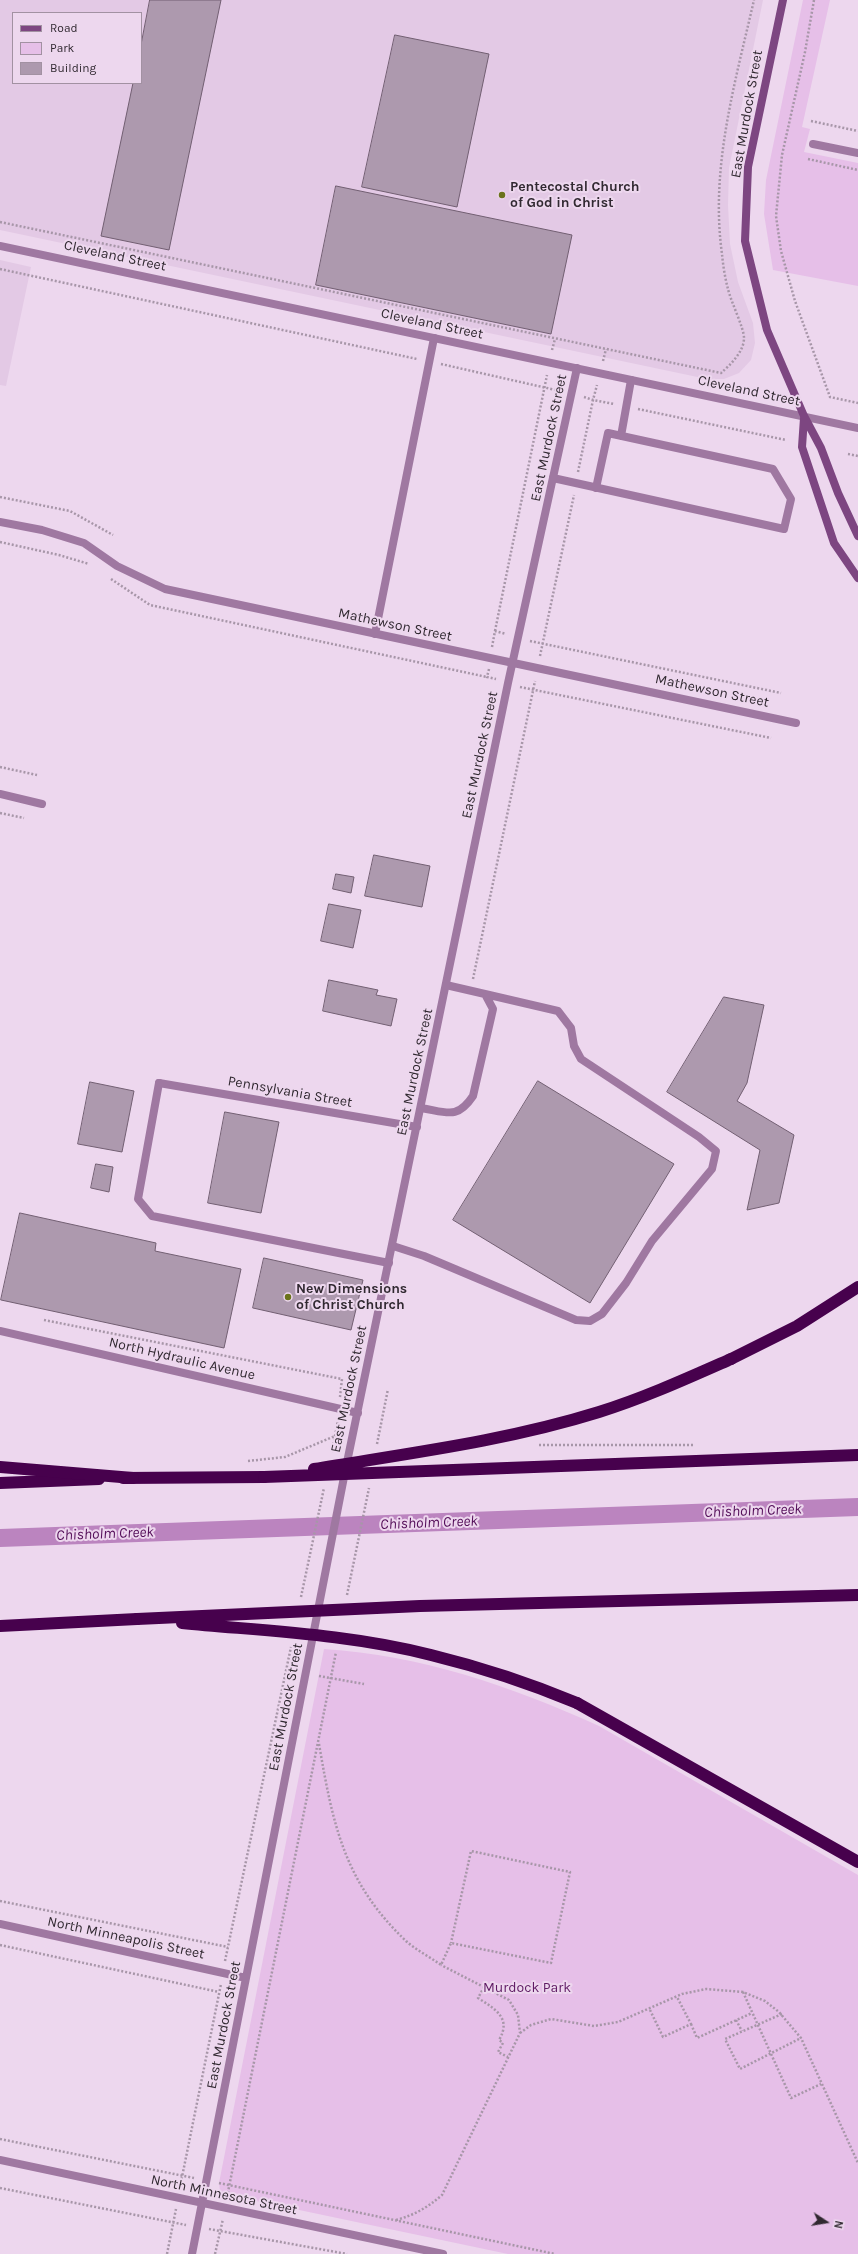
<!DOCTYPE html>
<style>
body{margin:0}
#map{position:relative;width:858px;height:2254px;overflow:hidden;background:#edd7ee;font-family:Karla,sans-serif}
canvas{display:block}
.legend{position:absolute;left:12px;top:12px;width:130px;height:72px;box-sizing:border-box;background:#edd7ee;border:1px solid #a291a2;margin:0;padding:5px 7px;list-style:none;font-size:12px;color:#312931}
.legend li{display:flex;align-items:center;gap:8px;height:20px}
.legend b{width:20px;border:1px solid #a291a2}
.north{position:absolute;left:806px;top:2202px;width:40px;height:40px;-webkit-text-stroke:3px #edd7ee;paint-order:stroke;rotate:102deg;font-size:11px;font-weight:700;line-height:16px;text-align:center;color:#312931}
.north::after{content:'';display:block;margin:auto;width:14px;height:18px;background:#312931;clip-path:polygon(50% 0,100% 100%,50% 72%,0 100%)}
</style>
<div id="map">
<canvas width="858" height="2254"></canvas>
<ul class="legend">
<li><b style="height:5px;background:#7d4681"></b>Road</li>
<li><b style="height:11px;background:#e6bfe8"></b>Park</li>
<li><b style="height:11px;background:#ad99ae"></b>Building</li>
</ul>
<div class="north">N</div>
</div>
<script>
const g = document.querySelector('canvas').getContext('2d');
g.lineJoin = 'round';
function fillPath(path, color) { g.fillStyle = color; g.fill(path, 'evenodd'); }
function trace(path, color, width, dash) { g.strokeStyle = color; g.lineWidth = width; g.lineCap = dash ? 'butt' : 'round'; g.setLineDash(dash || []); g.stroke(path); }
function write(font, color, halo, rows, align = 'center') {
  g.font = font + ' Karla,sans-serif'; g.lineWidth = 4; g.setLineDash([]); g.textBaseline = 'middle'; g.strokeStyle = halo; g.fillStyle = color; for (const [text, x, y, turn = 0] of rows) {
    g.save(); g.translate(x, y); g.rotate((+turn || 0) * Math.PI / 180); g.textAlign = isNaN(turn) ? turn : align; if (halo) g.strokeText(text, 0, 0); g.fillText(text, 0, 0); g.restore();
  }
}
fillPath(new Path2D(`
 M0 0H763L729 168 728 205 730 244 738 282 753 323 755 343 751 360 739 373 724 379H707L0 230ZM13 13H141V83H13Z
 M0 260 31 267 6 386 0 385Z`), '#e3c9e5');
fillPath(new Path2D(`
 M803 0H830L802 127 810 129 804 152 858 163V286L773 270 764 214 766 180Z
 M324 1649C421 1655 511 1686 599 1726L858 1875V2254H508L228 2195 220 2191 219 2183Z`), '#e6bfe8');
trace(new Path2D(`
 M0 1538 858 1507`), '#bb84bf', 18);
const building = new Path2D(`
 M150 0H221L169 250 101 236 133 83H141V45Z
 M395 35 489 54 457 207 362 187Z
 M336 186 572 235 551 334 316 285Z
 M374 855 430 866 422 907 365 896Z
 M336 874 354 877 351 893 333 889Z
 M329 904 361 910 353 948 321 941Z
 M329 980 378 990 376 995 397 999 391 1026 323 1011Z
 M724 997 764 1005 747 1083 737 1101 794 1135 779 1203 747 1210 760 1150 667 1092Z
 M538 1081 674 1164 590 1303 453 1220Z
 M90 1082 134 1091 122 1152 78 1144Z
 M225 1112 279 1122 261 1213 208 1203Z
 M96 1164 113 1167 109 1192 91 1188Z
 M20 1213 156 1243 155 1251 241 1269 224 1348 1 1300Z
 M264 1258 363 1280 351 1330 253 1308Z`);
fillPath(building, '#ad99ae');
trace(building, '#725f72', 1);
trace(new Path2D(`
 M814 0 805 52 782 155 776 216 781 251 795 301 830 397 858 403
 M811 121 858 131
 M808 159 858 170
 M0 222 721 373C730 365 744 352 744 338 744 328 731 302 728 289 725 278 723 265 722 254 710 168 735 83 754 0
 M0 269 417 359
 M552 350 555 339
 M603 361 606 349
 M441 364 560 391
 M584 397 593 400 597 385
 M638 409 786 440
 M848 454 858 456
 M578 472 593 400 614 404
 M0 497 70 511 113 535
 M0 542 59 555 89 564
 M111 579 150 605 487 677
 M495 631 547 375
 M530 641 781 693
 M492 647 495 631 506 634
 M540 656 574 495
 M489 669 487 677 496 679
 M520 687 771 738
 M0 767 37 775
 M0 813 24 818
 M473 979 535 681
 M44 1320 342 1379 340 1397
 M377 1444 388 1389
 M539 1445H694
 M332 1452 338 1420
 M248 1461 285 1457 335 1436 340 1437
 M347 1595 369 1488
 M301 1597 324 1488
 M319 1676 364 1684
 M319 1744C333 1825 344 1882 406 1941 416 1950 430 1957 441 1965L451 1943 551 1963 570 1872 471 1851 451 1943
 M0 1901 228 1947
 M0 1945 219 1992
 M225 1961 291 1647
 M484 1987 478 1998C495 2009 512 2018 499 2040L503 2043 498 2052 508 2057
 M743 1992 791 2098 821 2084
 M650 2010 663 2037 691 2024 677 1997
 M782 2014 725 2039 740 2069 801 2038
 M736 2020 742 2031
 M691 2024 697 2038 752 2013
 M520 2033 531 2025 551 2019 594 2026 618 2022 682 1994 706 1989 743 1992 765 2001 779 2012 801 2038 858 2163
 M0 2139 194 2178
 M219 2183 555 2254
 M180 2187 221 1984
 M0 2188 186 2225
 M227 2197 336 1652
 M396 2220C414 2215 427 2208 442 2195L520 2033 518 2015 509 2000 441 1965
 M209 2229 347 2254
 M167 2254 176 2209
 M215 2254 223 2219`), '#a796a8', 2.5, [2, 2]);
trace(new Path2D(`
 M621 436 631 380
 M553 478 784 529 791 499 773 469 608 433 596 488
 M375 634 434 338
 M159 1083 138 1199 152 1216 389 1263
 M421 1108C447 1112 457 1120 473 1096L493 1009 485 994 446 985
 M393 1246 424 1256 576 1320 590 1321 602 1314 626 1283 652 1241 712 1169 716 1151 699 1137 581 1059 574 1046 571 1028 558 1011 485 994`), '#9f78a1', 8);
trace(new Path2D(`
 M813 144 858 153
 M0 246 858 428
 M0 522 42 530 84 543 117 566 165 589 796 723
 M0 794 42 804
 M159 1083 417 1127
 M0 1331 358 1413
 M0 1924 246 1978
 M0 2160 443 2254
 M192 2254 345 1472 508 683 577 368`), '#9f78a1', 8);
trace(new Path2D(`
 M783 0 748 167 745 241 767 330 804 416 821 448 838 493 858 536
 M804 418 802 447 834 543 858 578`), '#7d4681', 8);
trace(new Path2D(`
 M731 1359 797 1326 858 1287
 M123 1478 264 1477
 M0 1483 99 1479
 M0 1626 137 1619
 M577 1703 858 1862`), '#47014d', 12);
trace(new Path2D(`
 M0 1467 133 1478
 M314 1469C410 1453 506 1441 599 1412 644 1398 688 1378 731 1359
 M264 1477 858 1455
 M137 1619 420 1606 858 1595
 M182 1623C264 1631 350 1634 431 1655 480 1667 529 1683 577 1703`), '#47014d', 12);
for (const [x, y, r, color] of [
 [502,195,4,"#6b731c"],
 [288,1297,4,"#6b731c"]
]) { const dot = new Path2D(); dot.arc(x, y, r, 0, 2 * Math.PI); g.fillStyle = color; g.fill(dot); trace(dot, '#edd7ee', 1.5); }
write('14px', '#312931', '#edd7ee', [
 ["East Murdock Street",747,114,-80],
 ["Cleveland Street",115,256,12],
 ["Cleveland Street",432,324,12],
 ["Cleveland Street",749,391,12],
 ["East Murdock Street",549,438,-78],
 ["Mathewson Street",395,625,12],
 ["Mathewson Street",712,691,12],
 ["East Murdock Street",480,755,-78],
 ["East Murdock Street",415,1072,-78],
 ["Pennsylvania Street",290,1092,10],
 ["North Hydraulic Avenue",182,1359,13],
 ["East Murdock Street",349,1389,-78],
 ["East Murdock Street",286,1707,-79],
 ["North Minneapolis Street",126,1938,12],
 ["East Murdock Street",224,2025,-79],
 ["North Minnesota Street",224,2195,12]
]);
write('bold 14px', '#312931', '#edd7ee', [
 ["Pentecostal Church",510,187],
 ["of God in Christ",510,203],
 ["New Dimensions",296,1289],
 ["of Christ Church",296,1305]
], 'left');
write('14px', '#5f1b64', '#edd7ee', [
 ["Murdock Park",527,1988]
]);
write('italic 15px', '#530d58', '#edd7ee', [
 ["Chisholm Creek",753,1511,-2],
 ["Chisholm Creek",429,1523,-2],
 ["Chisholm Creek",105,1534,-2]
]);
</script>
